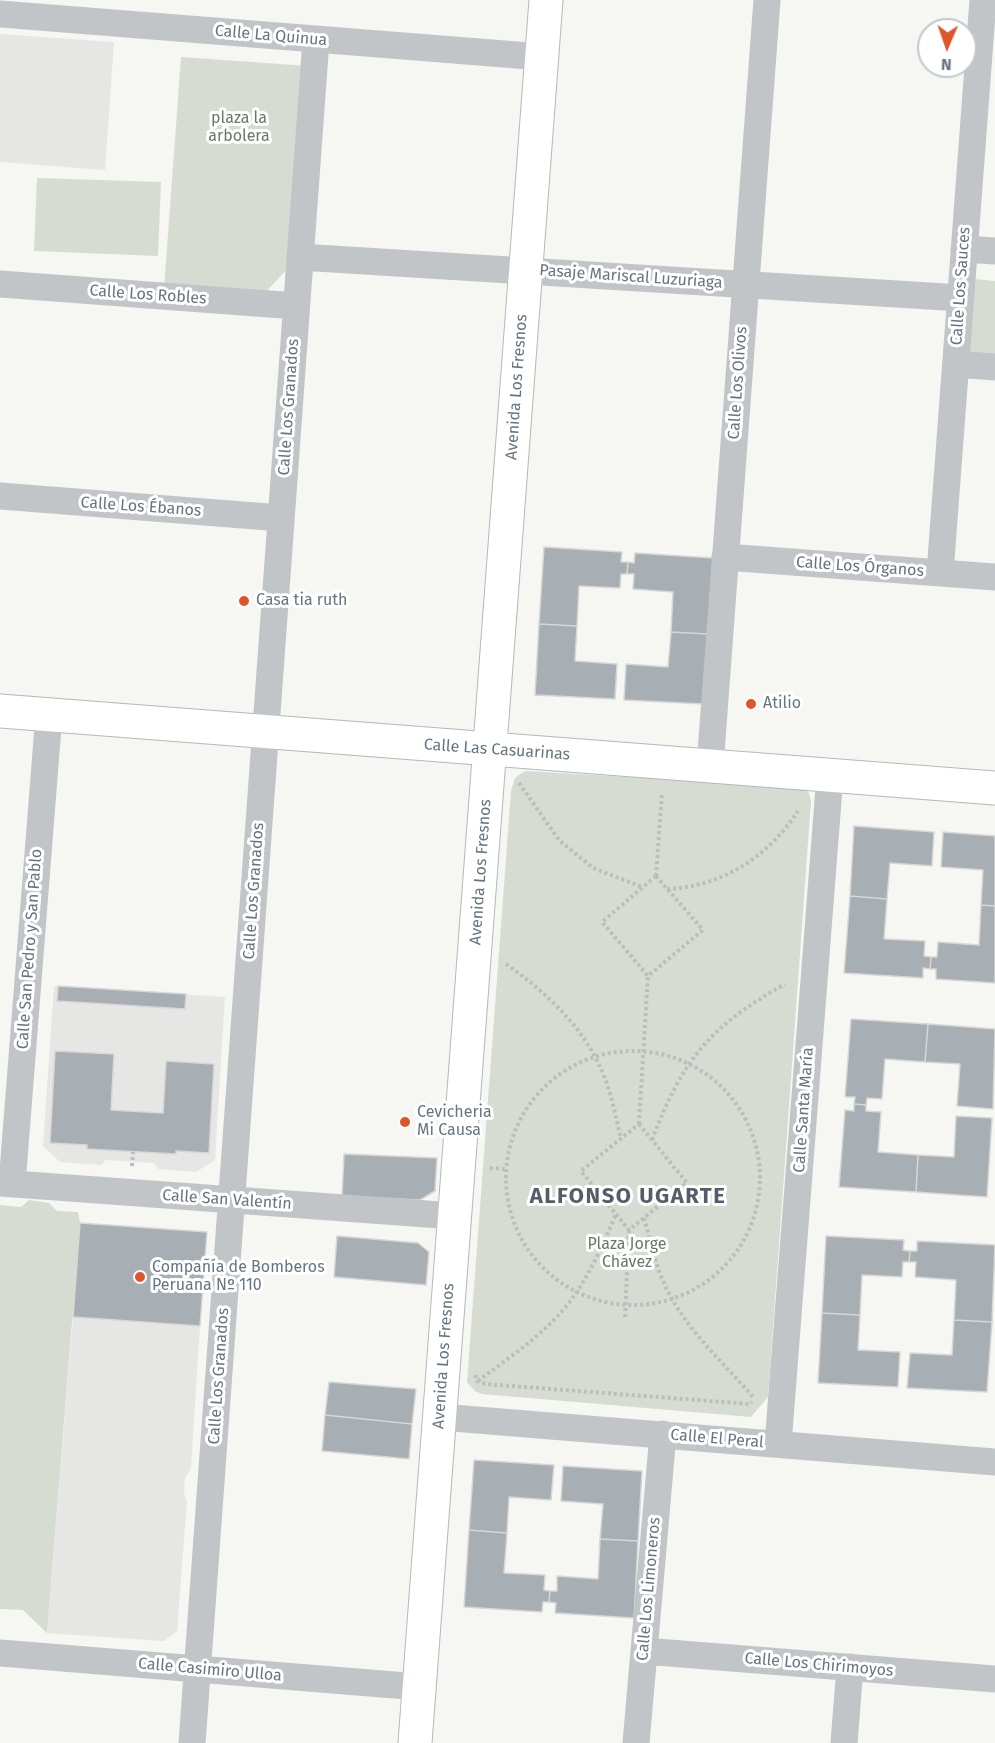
<!DOCTYPE html>
<meta charset="utf-8">
<style>
body{margin:0}
#map{position:relative;width:995px;height:1743px;overflow:hidden;background:#f6f6f2;font-family:"Fira Sans",sans-serif}
canvas{display:block}
.north{position:absolute;left:917px;top:18px;width:60px;height:60px;box-sizing:border-box;background:#fff;border:2px solid #c1c8cd;border-radius:50%;rotate:182deg;font-size:16px;font-weight:700;line-height:24px;text-align:center;color:#657582}
.north::after{content:'';display:block;margin:auto;width:21px;height:27px;background:#de552a;clip-path:polygon(50% 0,100% 100%,50% 72%,0 100%)}
</style>
<div id="map">
<canvas width="995" height="1743"></canvas>
<div class="north">N</div>
</div>
<script>
const g = document.querySelector('canvas').getContext('2d');
g.lineJoin = 'round';
function fillPath(path, color) { g.fillStyle = color; g.fill(path, 'evenodd'); }
function trace(path, color, width, dash) { g.strokeStyle = color; g.lineWidth = width; g.lineCap = dash ? 'butt' : 'round'; g.setLineDash(dash || []); g.stroke(path); }
function write(font, color, halo, rows, align = 'center') {
  g.font = font + ' "Fira Sans",sans-serif'; g.lineWidth = 6; g.setLineDash([]); g.textBaseline = 'middle'; g.strokeStyle = halo; g.fillStyle = color; for (const [text, x, y, turn = 0] of rows) {
    g.save(); g.translate(x, y); g.rotate((+turn || 0) * Math.PI / 180); g.textAlign = isNaN(turn) ? turn : align; if (halo) g.strokeText(text, 0, 0); g.fillText(text, 0, 0); g.restore();
  }
}
fillPath(new Path2D(`
 M0 34 114 42 105 170 0 162Z
 M54 986 225 997 215 1160 196 1172 158 1169 154 1163 105 1160 102 1165 60 1162 43 1146Z
 M73 1317 200 1326 191 1469 185 1478 184 1494 187 1501 177 1631 164 1641 47 1633Z`), '#e6e7e5');
fillPath(new Path2D(`
 M181 57 308 66 289 267 263 295 164 289Z
 M37 178 161 182 158 256 34 251Z
 M974 279 995 281V368L968 367Z
 M525 771 803 787 809 793 811 801 768 1397 751 1417 482 1394 475 1391 467 1382 511 791 515 778Z
 M29 1200 49 1203 57 1211 78 1212 80 1223 47 1633 23 1610 0 1609V1205L21 1207Z`), '#d7dcd3');
const building = new Path2D(`
 M544 547 622 552 621 562H628L627 574H621L620 588 579 586 577 626 539 624Z
 M635 553 713 558 708 634 671 632 673 592 633 589 634 574H627L628 562 634 563Z
 M539 624 577 626 575 661 617 664 615 699 535 695Z
 M671 632 708 634 704 704 624 700 626 664 668 667Z
 M854 826 934 832 932 866 890 863 887 899 850 896Z
 M943 832 995 836V906L981 905 983 870 941 867Z
 M850 896 887 899 884 939 925 941 924 956 931 957 930 969 923 968V978L844 973Z
 M981 905 995 906V983L936 979V969H930L931 957H937L938 942 979 945Z
 M58 986 186 994 185 1009 57 1001Z
 M851 1019 928 1024 925 1062 885 1059 882 1099 867 1098 866 1105 854 1104 855 1097H845Z
 M928 1024 995 1029 993 1109 957 1106 960 1064 925 1062Z
 M55 1051 114 1054 111 1110 163 1113 166 1061 214 1064 209 1153 176 1151V1154L87 1149V1145L50 1143Z
 M854 1104 866 1105V1111L881 1112 878 1152 918 1155 916 1192 839 1187 845 1110 854 1111Z
 M956 1116 992 1118 987 1197 916 1192 918 1155 954 1157Z
 M344 1154 437 1158 435 1191 420 1200 342 1196Z
 M80 1223 207 1232 200 1326 73 1317Z
 M337 1236 418 1243 429 1252 426 1285 334 1277Z
 M826 1236 904 1240 903 1250 910 1251 909 1262H903L902 1277 862 1275 860 1315 822 1313Z
 M917 1241 995 1245 992 1322 954 1320 956 1280 915 1277 916 1262H909L910 1251H917Z
 M822 1313 860 1315 858 1350 900 1352 898 1387 818 1383Z
 M954 1320 992 1322 987 1392 907 1388 910 1353 952 1355Z
 M329 1382 416 1389 412 1424 325 1415Z
 M325 1415 412 1424 409 1459 322 1451Z
 M474 1460 554 1465 551 1500 509 1497 507 1533 469 1530Z
 M563 1466 642 1471 638 1541 600 1539 603 1504 561 1501Z
 M469 1530 507 1533 504 1573 545 1575 544 1590 550 1591 549 1602H543L542 1612 464 1607Z
 M600 1539 638 1541 634 1618 555 1613 556 1603 549 1602 550 1591H557V1576L598 1579Z`);
fillPath(building, '#a7afb4');
trace(building, '#d7d7d5', 1.5);
const secondary = new Path2D(`
 M0 711 995 788
 M415 1743 546 0`);
trace(secondary, '#b3b8bc', 35);
trace(new Path2D(`
 M519 783 559 840 593 868 642 887
 M656 876 662 793
 M656 876 703 930 648 976 602 922Z
 M667 889C722 887 769 856 798 811
 M506 964C547 993 585 1028 604 1076 612 1096 616 1118 621 1139
 M506 1178a127 127 0 1 1 254 0a127 127 0 1 1-254 0Z
 M639 1124 687 1183 629 1230 581 1171Z
 M639 1124 648 976
 M652 1140C683 1059 709 1027 785 984
 M132 1166 133 1152
 M490 1168 507 1169
 M644 1218C650 1239 654 1261 663 1281 683 1327 721 1360 754 1398
 M625 1317 629 1230
 M475 1375 477 1381 485 1384 750 1404 752 1402
 M478 1381C507 1359 539 1338 563 1310 587 1282 602 1247 616 1214`), '#bbbdbf', 4, [3, 3]);
trace(new Path2D(`
 M0 14 542 57
 M964 249 995 251
 M300 257 961 298
 M0 284 296 306
 M956 364 995 367
 M0 496 281 518
 M725 557 995 577
 M940 573 983 0
 M710 766 767 0
 M0 1183 454 1216
 M12 1184 49 714
 M440 1417 995 1462
 M778 1444 830 775
 M644 1651 995 1679
 M0 1653 419 1687
 M192 1743 316 40
 M636 1743 663 1434
 M844 1743 850 1667`), '#c1c5c8', 27);
trace(secondary, '#fff', 33);
for (const [x, y, r, color] of [
 [244,601,6,"#de552a"],
 [751,704,6,"#de552a"],
 [405,1122,6,"#de552a"],
 [140,1277,6,"#de552a"]
]) { const dot = new Path2D(); dot.arc(x, y, r, 0, 2 * Math.PI); g.fillStyle = color; g.fill(dot); trace(dot, '#fff', 2); }
write('16px', '#657582', '#fff', [
 ["Calle La Quinua",271,36,5],
 ["Pasaje Mariscal Luzuriaga",631,277,4],
 ["Calle Los Sauces",961,286,-86],
 ["Calle Los Robles",148,295,4],
 ["Calle Los Olivos",738,383,-86],
 ["Avenida Los Fresnos",517,387,-86],
 ["Calle Los Granados",289,407,-86],
 ["Calle Los Ébanos",141,507,4],
 ["Calle Los Órganos",860,567,4],
 ["Calle Las Casuarinas",497,750,4],
 ["Avenida Los Fresnos",481,872,-86],
 ["Calle Los Granados",254,891,-86],
 ["Calle San Pedro y San Pablo",30,949,-86],
 ["Calle Santa María",804,1110,-86],
 ["Calle San Valentín",227,1200,4],
 ["Avenida Los Fresnos",444,1356,-86],
 ["Calle Los Granados",219,1376,-86],
 ["Calle El Peral",717,1439,5],
 ["Calle Los Limoneros",649,1589,-85],
 ["Calle Los Chirimoyos",819,1665,5],
 ["Calle Casimiro Ulloa",210,1670,5]
]);
write('16px', '#687a64', '#fff', [
 ["plaza la",239,119],
 ["arbolera",239,137],
 ["Plaza Jorge",627,1245],
 ["Chávez",627,1263]
]);
write('16px', '#657582', '#fff', [
 ["Casa tia ruth",256,601],
 ["Atilio",763,704],
 ["Cevicheria",417,1113],
 ["Mi Causa",417,1131],
 ["Compañía de Bomberos",152,1268],
 ["Peruana Nº 110",152,1286]
], 'left');
g.letterSpacing = '1.5px';
write('bold 22px', '#535e68', '#fff', [
 ["ALFONSO UGARTE",628,1197]
]);
g.letterSpacing = '0px';
</script>
